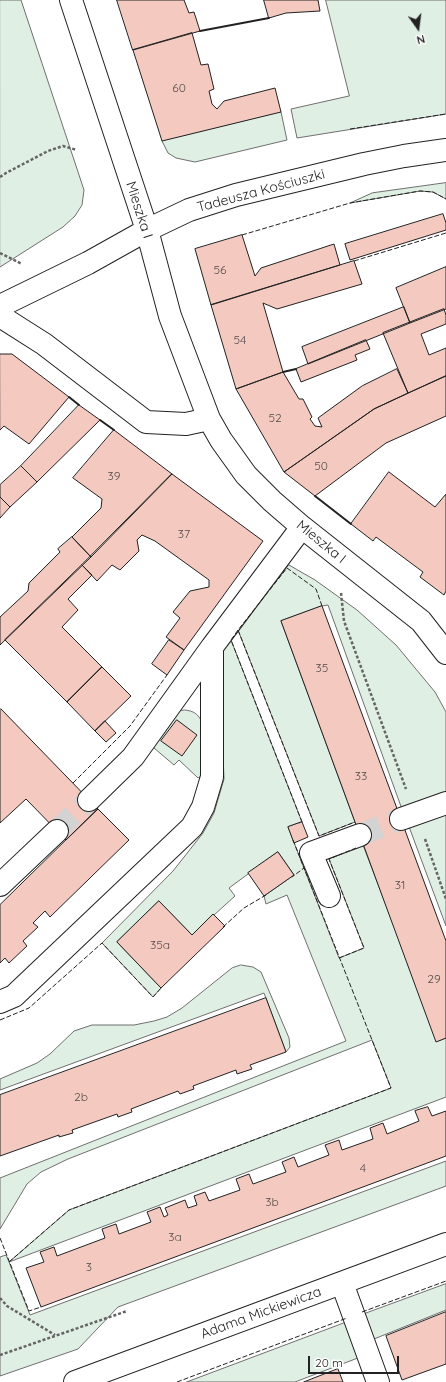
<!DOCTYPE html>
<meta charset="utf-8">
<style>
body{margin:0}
#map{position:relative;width:446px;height:1382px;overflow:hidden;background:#fff;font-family:Quicksand,sans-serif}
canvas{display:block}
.north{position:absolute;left:398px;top:8px;width:40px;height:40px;-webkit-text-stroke:3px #fff;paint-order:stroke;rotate:166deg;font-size:11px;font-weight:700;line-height:16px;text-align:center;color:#222}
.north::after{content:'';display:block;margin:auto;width:14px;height:18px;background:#222;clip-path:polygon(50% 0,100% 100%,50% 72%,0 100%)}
.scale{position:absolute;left:308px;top:1356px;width:91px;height:18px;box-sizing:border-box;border:2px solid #222;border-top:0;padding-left:5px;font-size:12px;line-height:14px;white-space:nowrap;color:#222;-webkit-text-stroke:3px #fff;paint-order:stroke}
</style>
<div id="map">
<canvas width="446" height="1382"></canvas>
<div class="north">N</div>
<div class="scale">20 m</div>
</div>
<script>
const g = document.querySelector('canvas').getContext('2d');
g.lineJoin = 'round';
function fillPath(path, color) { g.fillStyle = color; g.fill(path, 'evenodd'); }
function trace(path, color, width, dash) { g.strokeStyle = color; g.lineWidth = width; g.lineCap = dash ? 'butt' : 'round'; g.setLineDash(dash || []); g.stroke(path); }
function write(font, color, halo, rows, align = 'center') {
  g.font = font + ' Quicksand,sans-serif'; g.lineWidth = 3; g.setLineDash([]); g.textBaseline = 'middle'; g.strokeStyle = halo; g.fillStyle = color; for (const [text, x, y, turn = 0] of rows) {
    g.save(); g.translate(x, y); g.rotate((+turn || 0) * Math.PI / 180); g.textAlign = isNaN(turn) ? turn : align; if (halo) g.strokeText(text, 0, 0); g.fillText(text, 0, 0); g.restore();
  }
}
const green = new Path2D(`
 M0 0H21L84 190 82 205 75 216 63 227 0 267Z
 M326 0H446V114L297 138 291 109 349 96Z
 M281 112 287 140 195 162 176 158 168 153 162 141Z
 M446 183V199L433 192 420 191 350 203 372 193Z
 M289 565 315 580 357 610 396 645 435 692 446 712V796L403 812 328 605 322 606 281 621 355 822 319 836 238 630Z
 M231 640 302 822 288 827 339 958 364 948 329 859 363 845 438 1041 446 1038V1097L9 1262 30 1315 446 1161V1186L118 1307 78 1349 0 1376V1257L6 1255 9 1262 69 1210 391 1088 372 1040 68 1159 41 1172 27 1184 0 1229V1178L346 1041 287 895 266 904 264 896 294 875 278 852 229 888 235 896 192 935 159 901 117 942 161 988 153 997 102 943 173 871 203 833 214 813 224 779 219 656Z
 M185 710C194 711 198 714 202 722L201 776 198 778 179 760 174 765 154 748 152 744 179 711Z
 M446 810V926L408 824Z
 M241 965 253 967 261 972 289 1038 290 1047 286 1052 264 993 0 1090V1079L37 1063 50 1054 74 1031 92 1025H134L154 1021 167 1017 182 1008 232 968Z
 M446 1284V1310L369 1341 359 1316Z
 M350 1321 363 1356 295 1382H187Z`);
fillPath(green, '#e0efe3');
trace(green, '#6f6f6f', 1);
const building = new Path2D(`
 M117 0H184L189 13 194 12 200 31 133 50Z
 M264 0H318L320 11 286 13 269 18Z
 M192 33 201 65 208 64 214 89 209 91 212 104 217 109 224 101 275 88 281 112 162 141 133 50Z
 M443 214 446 223V230L350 260 345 244Z
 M242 235 255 276 261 268 334 244 340 265 211 305 195 249Z
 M354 261 362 284 277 309 263 303 283 372 236 389 211 305Z
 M446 267V309L410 323 396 288Z
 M404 307 410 323 308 364 302 347Z
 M444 309 446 315V324L421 334 429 355 446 348V376L408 393 383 333Z
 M366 340 370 349 355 355 357 360 301 382 296 369Z
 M0 354H12L69 397 29 444 4 426 0 430Z
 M397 369 408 393 374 409 284 472 236 389 283 372 299 399H303L312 417 310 419 315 426 322 427 318 418 362 386Z
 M446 376V416L386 443 315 496 284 472 374 409Z
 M79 405 100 420 37 482 21 466Z
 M114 430 172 474 91 557 72 537 101 508 102 499 73 478Z
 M21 466 37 482 10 507 0 497V485Z
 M389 472 435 507 446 494V591L444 595 420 577 423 572 376 537 373 541 351 524Z
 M172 474 263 541 184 650 166 637 180 618 173 612 190 591 209 587V580L155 541 142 535 137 540 139 551 120 570 112 565 97 581 82 565Z
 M0 497 10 507 0 518Z
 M72 537 91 557 0 645V617L28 591 29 583 60 552 58 549Z
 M82 565 92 575 68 599 78 610 62 627 102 667 67 702 5 640Z
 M322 606 446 941V1038L436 1042 281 621Z
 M169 640 184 650 167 675 152 664Z
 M102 667 131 696 95 731 67 702Z
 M1 709 98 809 66 840 26 799 0 823V710Z
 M177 720 197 735 182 756 161 741Z
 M105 721 116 733 106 742 95 731Z
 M98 809 129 840 50 917 45 911 33 923 38 927 23 941 27 946 9 963 5 958 0 963V905Z
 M302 822 308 837 294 843 288 827Z
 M278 852 294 875 264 896 248 873Z
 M159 901 192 935 213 914 225 926 161 988 117 942Z
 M266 998 286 1052 250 1065 252 1069 237 1074 236 1070 193 1086 194 1089 180 1094 178 1091 131 1109 132 1112 118 1117 117 1114 72 1130 73 1133 59 1137V1135L0 1156V1095Z
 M428 1107 432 1116 446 1111V1156L41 1307 26 1268 44 1262 40 1252 54 1247 57 1256 105 1238 102 1229 116 1224 119 1234 151 1222 147 1212 160 1207 164 1217 168 1215 165 1208 185 1200 188 1208 197 1205 194 1196 205 1192 209 1201 240 1190 236 1179 249 1174 253 1184 286 1172 282 1162 294 1157 298 1167 329 1155 325 1145 339 1140 342 1150 373 1139 370 1128 383 1123 387 1134 419 1121 415 1111Z
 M446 1312V1364L402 1380 386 1336Z
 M338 1369 343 1382H304Z`);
fillPath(building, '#f3c9c0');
trace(building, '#222', 1);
trace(new Path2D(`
 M57 831 89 800
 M360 835 401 819`), '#d3d3d3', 22, [22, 11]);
const minor = new Path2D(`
 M71 0 147 230 170 316 209 419 221 440 246 475 272 501 302 527 421 621 446 653
 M0 306 88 263 147 230 189 210 236 195 364 164 404 156 446 150
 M0 316 44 344 146 422 186 424 209 419
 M89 800 133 757 212 647
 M401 819 446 803
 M0 885 57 831
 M329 896 311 853 360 835
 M0 1002 14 996 192 827 203 807 212 777V647L302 527
 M342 1283 378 1382
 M75 1382 446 1244`);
trace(minor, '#222', 24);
trace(new Path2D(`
 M0 177 6 173 48 151 63 146 77 150
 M0 253 22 264
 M341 593 344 621 406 789
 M425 839 446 899
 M0 1298 7 1306 55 1335
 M0 1355 127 1311`), '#646464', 2.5, [3, 2]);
trace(minor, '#fff', 22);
trace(new Path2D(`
 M350 129 446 114
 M242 235 350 203 420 191 433 192 446 199
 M354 261 446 233
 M322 606 316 589 287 568 238 630 319 836 355 822
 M238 630 231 640 302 822 299 823
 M73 783 130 726 167 675
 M293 840 304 868
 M223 927 244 908 266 895
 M339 958 364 948 329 859 356 848
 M0 1020 29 1008 102 943 153 997 162 987
 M0 1238 29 1311 41 1307
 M9 1262 69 1210 391 1088 304 868 292 877
 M362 1312 446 1281
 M177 1382 347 1318`), '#222', 1, [5, 2]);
trace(new Path2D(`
 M200 31 269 18
 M283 372 296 369
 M69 397 79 405
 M100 420 114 430
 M315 496 351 524`), '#222', 2);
write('12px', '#564c4a', null, [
 ["60",179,88],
 ["56",220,270],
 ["54",240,340],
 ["52",275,418],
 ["50",321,466],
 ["39",114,476],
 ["37",184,534],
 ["35",322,668],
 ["33",361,776],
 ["31",400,885],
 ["35a",160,945],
 ["29",434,979],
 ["2b",81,1097],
 ["4",363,1168],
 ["3b",272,1202],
 ["3a",175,1237],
 ["3",89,1267]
]);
write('14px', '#222', '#fff', [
 ["Tadeusza Kościuszki",261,191,-15],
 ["Mieszka I",139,210,72],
 ["Mieszka I",321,542,39],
 ["Adama Mickiewicza",261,1313,-20]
]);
</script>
